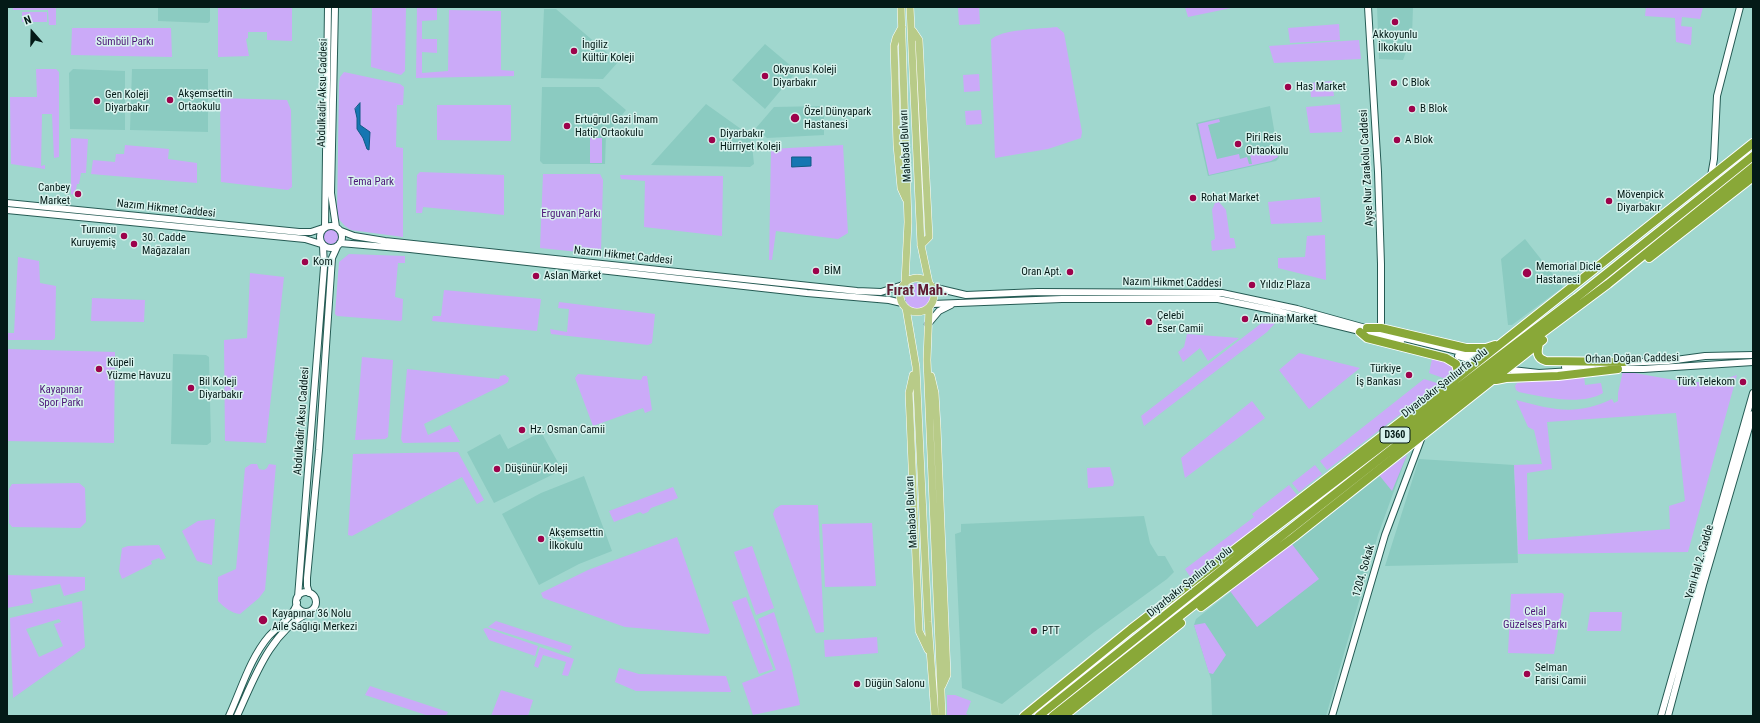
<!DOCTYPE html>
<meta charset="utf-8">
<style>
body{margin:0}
#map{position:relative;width:1760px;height:723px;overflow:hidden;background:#a0d7ce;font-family:"Roboto Condensed",sans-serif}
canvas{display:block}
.frame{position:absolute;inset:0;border:8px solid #041a17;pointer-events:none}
.north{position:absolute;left:12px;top:12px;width:40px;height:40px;-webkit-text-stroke:3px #d7f2ed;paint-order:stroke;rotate:340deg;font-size:11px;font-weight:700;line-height:16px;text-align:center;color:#041a17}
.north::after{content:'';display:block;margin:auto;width:14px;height:18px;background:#041a17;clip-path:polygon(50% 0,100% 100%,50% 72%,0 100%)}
</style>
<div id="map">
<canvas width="1760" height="723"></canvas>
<div class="frame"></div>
<div class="north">N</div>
</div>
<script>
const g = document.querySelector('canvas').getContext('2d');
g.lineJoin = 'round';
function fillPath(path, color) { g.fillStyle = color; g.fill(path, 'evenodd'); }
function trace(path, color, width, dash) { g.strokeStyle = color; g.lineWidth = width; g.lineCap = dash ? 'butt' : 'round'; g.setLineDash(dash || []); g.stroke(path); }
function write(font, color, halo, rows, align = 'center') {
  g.font = font + ' "Roboto Condensed",sans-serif'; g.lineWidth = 3; g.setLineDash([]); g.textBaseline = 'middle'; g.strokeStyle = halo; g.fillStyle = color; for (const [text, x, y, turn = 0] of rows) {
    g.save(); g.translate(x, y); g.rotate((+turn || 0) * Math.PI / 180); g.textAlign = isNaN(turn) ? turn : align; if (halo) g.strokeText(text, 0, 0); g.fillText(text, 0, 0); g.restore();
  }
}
fillPath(new Path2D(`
 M158 7H210V21L208 23 158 21Z
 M1377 7H1413L1412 36 1403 60 1379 59Z
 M544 9H556L618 62 603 79 541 78Z
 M765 44 797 71 765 109 732 80Z
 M73 69 125 71V130L70 129 69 73Z
 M132 69H208V132L130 130Z
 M542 87H599L626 110 606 135 605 164H543L540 161Z
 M706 104 748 134 752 145 754 164 750 167 651 165Z
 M824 106V135L767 138 756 128 774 107Z
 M1270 106 1279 158 1276 161 1208 176 1196 123Z
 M1525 239 1563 287 1512 325H1508L1501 259Z
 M173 354 206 355 209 357 211 442 207 445 171 444Z
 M541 432 560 466 556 473 494 503 467 452 500 434 508 449Z
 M1407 455 1378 535 1326 716H1212L1211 679 1194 625 1196 619Z
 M1419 459 1514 465 1518 563 1385 566Z
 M584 476 612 551 579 564 539 585 502 514 541 493Z
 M1144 516 1150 543 1158 556H1165L1174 572 1167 579 1094 632 1002 704 962 688 955 534 961 532V524Z`), '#8bcbc1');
fillPath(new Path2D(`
 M13 7H56V25H49L48 10H13Z
 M218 7H241V9L292 7V41L267 40V32H248V38L246 39 249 56 218 57Z
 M372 7H406L405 71 401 75 371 67Z
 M417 7H437V20L422 21V39H437V53L422 52V73L448 71 449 10 501 11V70L514 71V76L416 78Z
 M958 7H979L980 24 959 25Z
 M1185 7H1236L1188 17Z
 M1646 7H1703L1700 19 1682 17 1681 26 1692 27 1691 45 1676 42 1675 18 1645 16Z
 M22 12H47V22H22Z
 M1339 24 1340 40 1290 43 1288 28Z
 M1057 27 1064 33 1082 132 1081 138 1048 149 995 158 991 40C1000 29 1041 29 1057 27Z
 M72 28H171L172 57 71 55Z
 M1359 40 1361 59 1274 63 1269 46Z
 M36 69H56L59 72V157L54 158 52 114H42L41 166 45 165V169L11 164 10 97H37Z
 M344 72 400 84 404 87 403 105H397L396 147 403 148V237L351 230 345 226 337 217 339 84 340 77Z
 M979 74 980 91 964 92 963 75Z
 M1332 81 1334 96 1311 97 1310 83Z
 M220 98 287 100 291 110 292 187 288 190 221 182Z
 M1340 104 1342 132 1310 133 1306 107Z
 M437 105H511V141L437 140Z
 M981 110 982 124 966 125 965 111Z
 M1219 119 1220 122 1208 125 1217 159 1239 154 1240 159 1247 157 1249 164H1252L1250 154C1262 151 1268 151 1277 154L1278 157 1271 161 1209 175 1198 124Z
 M71 138 88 139 86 173H81L79 184H77L75 195 71 194Z
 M590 138H602V163H590Z
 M125 145 169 149 168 159 197 163V183L91 174 93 160 115 162 116 154H124Z
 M843 145 848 233 838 239 776 231 772 260H769L771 149Z
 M420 172 504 175V215L423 207 422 213H416L417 175Z
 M543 174H600L603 180 601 252 598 254 540 248Z
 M620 175 723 176 722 236 644 227 645 181 621 179Z
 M1320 197 1322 222 1271 224 1268 202Z
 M1219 202 1226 210 1230 238H1234L1236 248 1212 251 1211 241 1215 239 1212 210 1215 203Z
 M322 237a9 9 0 1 1 18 0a9 9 0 1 1-18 0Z
 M1325 235 1326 280 1278 268V258L1305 257 1307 236Z
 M349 254 405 256V263H398L395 297 403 299 402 320 400 321 337 316 335 314 339 262Z
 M18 257 39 261 40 283 56 286 55 338 53 340H7V333H14Z
 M250 273 284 277 266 443 225 441 224 340 247 338Z
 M905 296a13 13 0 1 1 26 0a13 13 0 1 1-26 0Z
 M444 290 541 299 537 331 432 321 433 316H441Z
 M92 298 145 300 144 322 91 321Z
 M559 302 655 314 652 343 648 345 551 334 550 329 567 332 569 309 558 308Z
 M1272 315 1280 318 1267 332 1144 426 1141 416Z
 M1187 334 1239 338 1208 361 1200 348 1183 362 1178 352 1184 347Z
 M7 349 115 352 114 443 7 441Z
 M1299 353 1360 368 1309 409 1279 370Z
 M362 357 393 360 388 437 385 439 355 440Z
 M1432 359 1453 364 1455 372 1446 379 1429 373Z
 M407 369 499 379 500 376 505 375 509 378 508 382 505 384 424 424 428 435 450 425 460 442 403 443 401 439Z
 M1623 371 1686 382H1715L1737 375 1688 552 1518 554 1514 465 1542 464 1534 430 1528 427 1516 400C1554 410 1576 416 1612 399L1614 403 1618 401V393ZM1676 413 1685 501 1669 506 1670 529 1528 540 1527 473 1552 469 1547 422Z
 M578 374 641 380 643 376H647L652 410 645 413 643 408 593 426 575 378Z
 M1584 376 1585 385 1601 383 1603 393C1581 406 1543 397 1519 392L1516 390 1515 386 1517 383Z
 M1424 379 1440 384 1327 470 1320 461Z
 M1252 401 1265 418 1185 478 1181 458Z
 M458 452 484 500 477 504 462 477 352 536 348 535 353 454Z
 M1407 455 1392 491 1379 475Z
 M251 464H257L259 469 264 470 267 468 269 464 276 465 265 590 259 598 240 614C231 613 224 607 218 601V577L236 569 245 468Z
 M1315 465 1322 474 1299 492 1292 483Z
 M1110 467 1114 482 1113 486 1088 488 1087 468Z
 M79 483 85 488 86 522 80 528 12 527 9 523V489L12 484Z
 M1289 485 1297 495 1191 578 1185 569 1254 517 1252 514Z
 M673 487 678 498 651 508 648 512 643 514 640 512 614 522 609 511Z
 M781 505H818L824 632 816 633 773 514 775 509Z
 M215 519 212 565 197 561 182 531 198 521Z
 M872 523 876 586 825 587 822 524Z
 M677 537 710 632 708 634 625 627 543 598 541 593 588 570Z
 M1291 543 1319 579 1257 627 1230 591Z
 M159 545 166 558 161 560 159 558 151 561 152 564 122 579 119 571 122 548 128 546Z
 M752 546 774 608 756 615 734 552Z
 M7 575 85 577V590L64 596 60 584 30 590 33 603 7 608Z
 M1562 593 1564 595 1554 654 1508 653 1511 594Z
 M746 597 773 669 759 674 732 602Z
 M82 601 85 647 13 698 10 618ZM59 619 61 622 54 624 63 646 39 657 26 629Z
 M774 612 791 666 800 705 753 715 742 683 776 670 758 619Z
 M1590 612H1622L1621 631H1587Z
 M496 621 572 646 569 653 488 627Z
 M1205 623 1226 655 1213 674 1209 673 1194 625Z
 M486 628 538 646 535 656 489 640 483 629Z
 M877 637 878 653 852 655 851 639Z
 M851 639 852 655 825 657 824 640Z
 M540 647 574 659 568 676 562 675 566 662 543 655 538 668 534 666Z
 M619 668 639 674 726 676 731 692 636 691 615 682Z
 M370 686 448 712 446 716H429L365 695Z
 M501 690 533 700 528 716H491Z
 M947 695H955L971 701 966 714 971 716H947Z`), '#cbaaf8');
const water = new Path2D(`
 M360 103V125L370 132 369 150 367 149 363 138 357 129V118L355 109Z
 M792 157H811V166L792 167Z`);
fillPath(water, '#1676b2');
trace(water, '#115a84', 1);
const secondary = new Path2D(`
 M335 7 331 193 336 227
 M1368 7 1378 172 1381 264V328
 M1711 176 1714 159 1717 96 1740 7
 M7 203 299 232H311L323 228
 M7 210 305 239 321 244
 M320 237a11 11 0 1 1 22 0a11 11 0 1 1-22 0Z
 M325 227 328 7
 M341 231 354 236 385 241 857 291 881 292 903 285
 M340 243 410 249 807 293 889 300 902 303
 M932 287 966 295 1038 292 1222 293 1297 309 1369 329
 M932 304 1062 299H1218L1277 311 1401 341
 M928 324 939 311 951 305
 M1384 333 1478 356
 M1458 356 1473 360
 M1621 363 1668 361 1705 356 1753 355
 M1565 367 1592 365
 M1614 369H1643L1753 362
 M1512 370 1539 373 1572 371
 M296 602a10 10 0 1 1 20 0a10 10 0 1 1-20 0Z
 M309 593 307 586V578L319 450 332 258 337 247
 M298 597 324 267 323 246
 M229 716C241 690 250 658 269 636 278 626 294 616 297 603
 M237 716C255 677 269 634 309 612
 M1332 716 1385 535 1423 434
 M1661 716 1753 393
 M1668 716 1703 585 1753 414`);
const primary = new Path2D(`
 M901 7 908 222 905 283
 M910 7 921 245 929 283
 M902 27 896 38 894 46 897 145 901 188 906 199
 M913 31 919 40 929 237 921 245
 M900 295a17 17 0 1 1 34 0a17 17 0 1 1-34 0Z
 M906 308 916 367 928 622 935 716
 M929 308 927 360 942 716
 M913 375 909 393 919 631 928 650
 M931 376 935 393 937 427 947 675 942 686`);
const highway = new Path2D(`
 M1649 258 1753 177
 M1367 328H1381L1466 348H1486L1495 345
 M1360 332 1367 338 1446 358 1456 364 1458 372 1455 380
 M1539 343C1537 352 1536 358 1546 361L1624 362
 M1496 380 1506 378 1558 376 1618 369
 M1201 607 1294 537 1543 340
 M1024 716 1131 629 1455 380 1753 143
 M1039 716 1269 532 1576 298 1753 156
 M1053 716 1486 375 1608 284 1753 167
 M1064 716 1181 623`);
trace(secondary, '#255b54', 8);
trace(primary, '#fff', 8);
trace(highway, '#fff', 10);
trace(secondary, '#fff', 6);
trace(primary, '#b8cb88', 7);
trace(highway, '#89a838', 8);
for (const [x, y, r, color] of [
 [1395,22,4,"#9d024b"],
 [574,51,4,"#9d024b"],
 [765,76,4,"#9d024b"],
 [1394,83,4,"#9d024b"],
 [1288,87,4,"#9d024b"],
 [170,100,4,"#9d024b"],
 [97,101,4,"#9d024b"],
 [1412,109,4,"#9d024b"],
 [795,118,5,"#9d024b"],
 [567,126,4,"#9d024b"],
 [712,140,4,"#9d024b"],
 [1397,140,4,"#9d024b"],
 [1238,144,4,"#9d024b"],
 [78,194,4,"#9d024b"],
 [1193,198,4,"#9d024b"],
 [1609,201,4,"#9d024b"],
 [124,236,4,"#9d024b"],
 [134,244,4,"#9d024b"],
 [305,262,4,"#9d024b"],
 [816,271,4,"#9d024b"],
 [1070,272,4,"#9d024b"],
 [1527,273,5,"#9d024b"],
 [536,276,4,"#9d024b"],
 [1252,285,4,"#9d024b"],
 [1245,319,4,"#9d024b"],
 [1149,322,4,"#9d024b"],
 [99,369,4,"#9d024b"],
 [1409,375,4,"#9d024b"],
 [1743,382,4,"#9d024b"],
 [191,388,4,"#9d024b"],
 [522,430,4,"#9d024b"],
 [497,469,4,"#9d024b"],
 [541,539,4,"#9d024b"],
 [263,620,5,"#9d024b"],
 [1034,631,4,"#9d024b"],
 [1527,674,4,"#9d024b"],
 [857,684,4,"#9d024b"]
]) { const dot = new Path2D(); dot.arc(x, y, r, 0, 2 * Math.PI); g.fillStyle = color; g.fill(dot); trace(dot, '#d7f2ed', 1.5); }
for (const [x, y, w] of [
 [1395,435,30]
]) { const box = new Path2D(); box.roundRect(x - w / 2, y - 8, w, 16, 3); g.fillStyle = '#d7f2ed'; g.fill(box); trace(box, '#041a17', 1); }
write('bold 10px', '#041a17', null, [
 ["D360",1395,435]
]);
write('11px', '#041a17', '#d7f2ed', [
 ["Akkoyunlu",1395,35,"center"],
 ["İlkokulu",1395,48,"center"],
 ["İngiliz",582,45],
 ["Kültür Koleji",582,58],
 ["Okyanus Koleji",773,70],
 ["Diyarbakır",773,83],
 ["C Blok",1402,83],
 ["Has Market",1296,87],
 ["Akşemsettin",178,94],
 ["Ortaokulu",178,107],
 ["Gen Koleji",105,95],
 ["Diyarbakır",105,108],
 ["B Blok",1420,109],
 ["Özel Dünyapark",804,112],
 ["Hastanesi",804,125],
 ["Ertuğrul Gazi İmam",575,120],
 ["Hatip Ortaokulu",575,133],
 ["Diyarbakır",720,134],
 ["Hürriyet Koleji",720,147],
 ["Piri Reis",1246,138],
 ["Ortaokulu",1246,151],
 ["A Blok",1405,140],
 ["Canbey",70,188,"right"],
 ["Market",70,201,"right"],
 ["Mövenpick",1617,195],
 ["Diyarbakır",1617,208],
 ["Rohat Market",1201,198],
 ["Turuncu",116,230,"right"],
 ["Kuruyemiş",116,243,"right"],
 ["30. Cadde",142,238],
 ["Mağazaları",142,251],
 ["Kom",313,262],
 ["Memorial Dicle",1536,267],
 ["Hastanesi",1536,280],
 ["BİM",824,271],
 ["Oran Apt.",1062,272,"right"],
 ["Aslan Market",544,276],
 ["Yıldız Plaza",1260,285],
 ["Çelebi",1157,316],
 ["Eser Camii",1157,329],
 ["Armina Market",1253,319],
 ["Küpeli",107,363],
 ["Yüzme Havuzu",107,376],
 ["Türkiye",1401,369,"right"],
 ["İş Bankası",1401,382,"right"],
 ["Bil Koleji",199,382],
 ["Diyarbakır",199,395],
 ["Türk Telekom",1735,382,"right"],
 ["Hz. Osman Camii",530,430],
 ["Düşünür Koleji",505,469],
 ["Akşemsettin",549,533],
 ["İlkokulu",549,546],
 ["Kayapınar 36 Nolu",272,614],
 ["Aile Sağlığı Merkezi",272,627],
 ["PTT",1042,631],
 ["Selman",1535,668],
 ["Farisi Camii",1535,681],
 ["Düğün Salonu",865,684]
], 'left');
write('11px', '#4c1679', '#d7f2ed', [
 ["Sümbül Parkı",125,42],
 ["Tema Park",371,182],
 ["Erguvan Parkı",571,214],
 ["Kayapınar",61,390],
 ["Spor Parkı",61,403],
 ["Celal",1535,612],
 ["Güzelses Parkı",1535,625]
]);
write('11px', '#041a17', '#d7f2ed', [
 ["Abdulkadir Aksu Caddesi",323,93,-89],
 ["Mahabad Bulvarı",906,146,-93],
 ["Ayşe Nur Zarakolu Caddesi",1367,168,-93],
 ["Nazım Hikmet Caddesi",166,209,6],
 ["Nazım Hikmet Caddesi",623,256,6],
 ["Nazım Hikmet Caddesi",1172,283,1],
 ["Orhan Doğan Caddesi",1632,359,-1],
 ["Diyarbakır-Şanlıurfa yolu",1445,383,-38],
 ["Abdulkadir Aksu Caddesi",302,421,-86],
 ["Mahabad Bulvarı",912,512,-93],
 ["Yeni Hal 2. Cadde",1700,562,-74],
 ["1204. Sokak",1364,571,-74],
 ["Diyarbakır-Şanlıurfa yolu",1190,582,-39]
]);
write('bold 15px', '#611d33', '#d7f2ed', [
 ["Fırat Mah.",917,291]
]);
</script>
